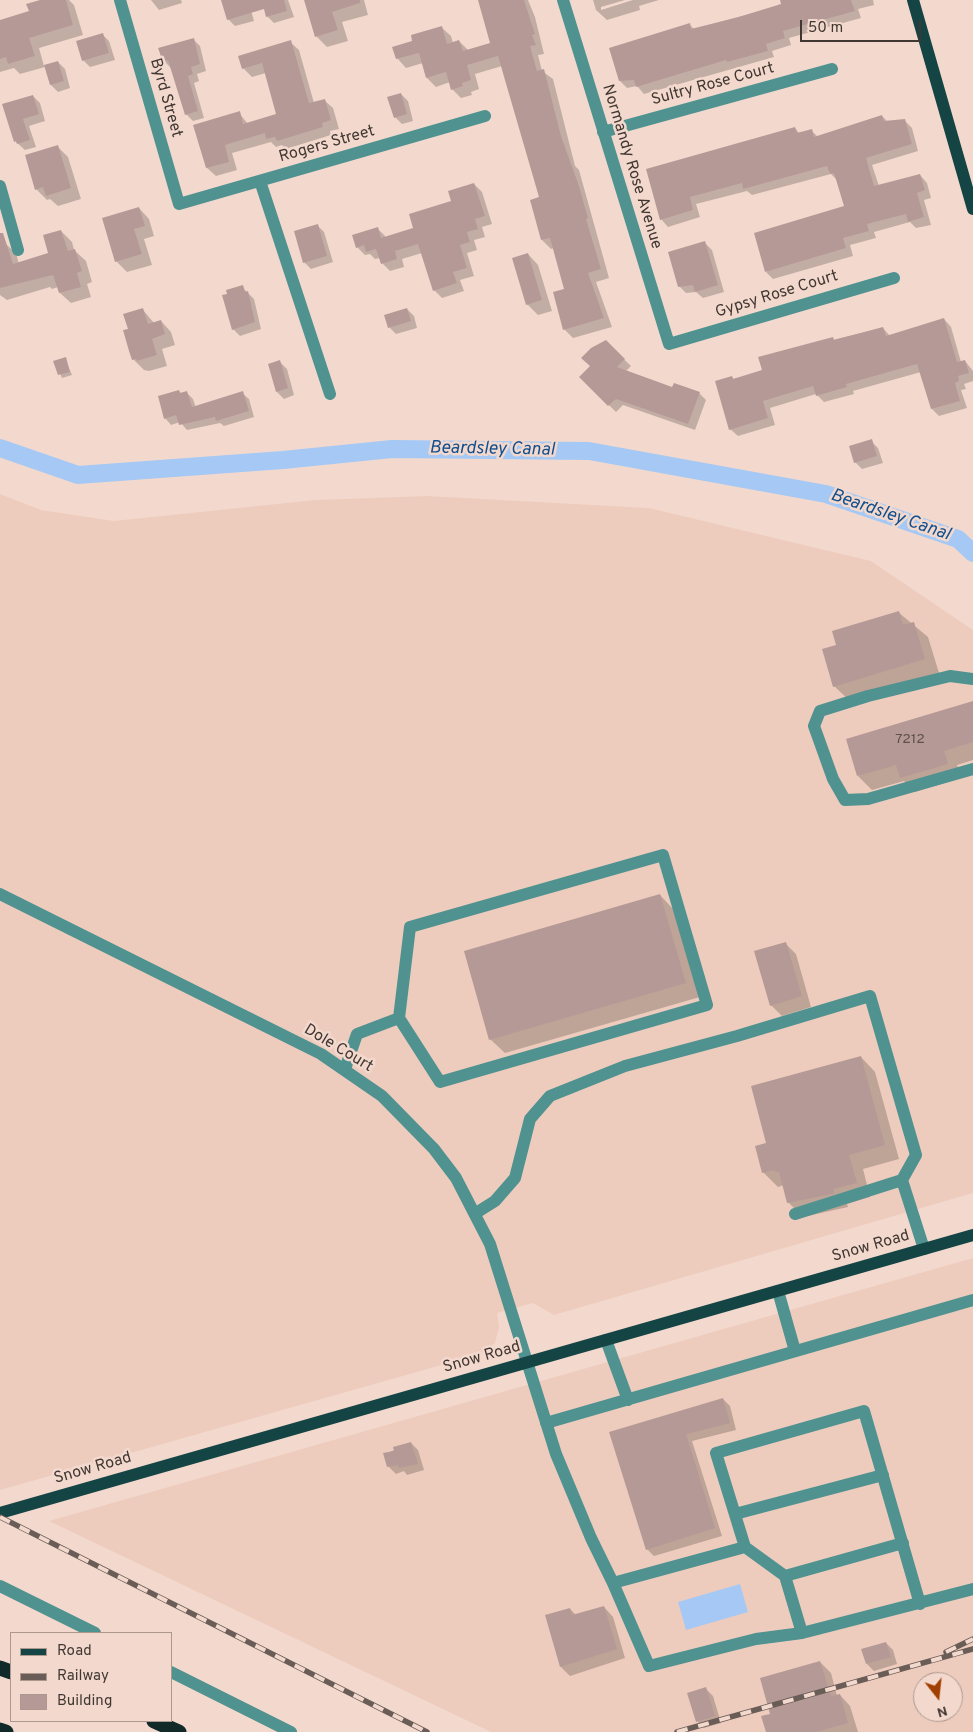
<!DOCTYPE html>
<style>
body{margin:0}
#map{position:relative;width:973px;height:1732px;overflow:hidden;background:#f3d9cd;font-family:Overpass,sans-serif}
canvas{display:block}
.legend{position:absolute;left:10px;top:1632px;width:162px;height:90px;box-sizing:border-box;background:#f3d9cd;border:1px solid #ac988f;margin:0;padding:6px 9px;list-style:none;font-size:15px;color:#413732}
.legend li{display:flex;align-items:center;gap:10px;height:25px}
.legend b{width:25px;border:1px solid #ac988f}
.north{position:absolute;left:913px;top:1672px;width:50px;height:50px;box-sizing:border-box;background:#f3d9cd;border:1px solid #ac988f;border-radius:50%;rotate:164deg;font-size:14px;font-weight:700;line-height:20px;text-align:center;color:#413732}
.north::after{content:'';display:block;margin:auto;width:18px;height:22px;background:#a13f01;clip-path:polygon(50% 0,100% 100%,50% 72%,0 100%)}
.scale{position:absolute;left:800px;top:20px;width:121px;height:22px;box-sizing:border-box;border:2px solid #413732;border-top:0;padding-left:6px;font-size:15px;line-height:18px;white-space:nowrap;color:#413732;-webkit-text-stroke:4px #f3d9cd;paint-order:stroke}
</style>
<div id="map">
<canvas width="973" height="1732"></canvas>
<ul class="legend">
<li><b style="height:6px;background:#144544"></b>Road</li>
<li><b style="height:6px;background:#6a5c56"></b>Railway</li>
<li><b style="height:14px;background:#b59996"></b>Building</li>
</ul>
<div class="north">N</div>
<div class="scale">50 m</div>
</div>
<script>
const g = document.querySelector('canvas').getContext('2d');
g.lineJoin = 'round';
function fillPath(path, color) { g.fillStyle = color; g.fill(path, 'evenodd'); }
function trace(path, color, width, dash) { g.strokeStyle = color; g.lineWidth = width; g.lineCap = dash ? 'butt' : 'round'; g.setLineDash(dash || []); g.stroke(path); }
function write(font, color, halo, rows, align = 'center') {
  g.font = font + ' Overpass,sans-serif'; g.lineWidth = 5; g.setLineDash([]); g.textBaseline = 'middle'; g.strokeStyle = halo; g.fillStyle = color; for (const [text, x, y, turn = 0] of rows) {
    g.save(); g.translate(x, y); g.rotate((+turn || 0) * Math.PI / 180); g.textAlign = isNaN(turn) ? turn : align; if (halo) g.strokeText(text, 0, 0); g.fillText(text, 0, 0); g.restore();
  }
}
fillPath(new Path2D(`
 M0 494 41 510 114 521 315 500 427 496 649 508 871 561 973 630V1193L554 1315 533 1303 497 1313 499 1327 495 1343 484 1353 0 1490Z
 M973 1258V1732H491L49 1521ZM923 1682H953V1712H923Z`), '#eeccbd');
fillPath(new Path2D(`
 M740 1584 748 1612 686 1630 678 1602Z`), '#a5c9f4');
fillPath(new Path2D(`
 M45 0H69L74 5 83 35 39 48 44 66 58 62 65 69 70 88 58 92 51 85 45 67 20 74 14 68 0 72V21L30 12Z
 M151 0H181L182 3 159 10Z
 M223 0H248L254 21 235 26 228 19Z
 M262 0H288L294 17 274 23 267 16Z
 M312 0H364L368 15 342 22 348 41 327 47 316 36Z
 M479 0H528L535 17 544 54 538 55 542 71 553 79 575 166 579 170 609 278 596 282 612 327 573 338 564 329 566 290 554 248 551 249 542 240 531 201 540 198 502 66 475 74 479 89 471 92 472 95 461 98 452 89 450 82 436 87 427 78 423 63 406 68 397 58 414 42 441 27 451 36 453 43 459 41 469 51 492 44Z
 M593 0H625L601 7V10L633 0H659L639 6 640 10 607 20 596 10Z
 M781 0H873L874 5 858 9 861 18 789 38 791 45 772 51 774 57 644 94 637 86 627 88 620 81 689 24 694 29 782 5Z
 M102 34 109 41 115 60 90 67 83 60Z
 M193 39 200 46 206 71 197 74 199 81 194 83 204 118 193 121 186 114 171 68 164 61Z
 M290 42 299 50 314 103 324 100 333 108 339 129 330 131 331 135 286 149 282 145 276 147 271 142 232 153 237 170 216 176 207 168 195 126 239 113 248 124 278 115 266 73 252 77 243 68Z
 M401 94 408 101 413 121 402 124 395 117Z
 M33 96 40 103 45 121 29 126 36 147 25 150 15 141 4 105Z
 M882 116 888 122 904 120 912 128 918 151 872 165 879 186 920 175 927 183 931 198 924 200 931 225 916 228 910 222 874 232 876 238 850 245 853 256 773 279 766 272 845 207 837 180 831 174 752 195 747 191 696 204 700 217 668 227 661 219 647 170 795 128 800 134 812 131 818 137Z
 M58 147 68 157 81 199 58 206 50 199 47 200 36 189Z
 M474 184 482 192 492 224 482 227 485 237 474 240 477 250 467 253 474 276 460 280 464 291 442 298 434 290 422 253 402 259 404 267 390 271 382 263 380 258 375 259 370 254 365 255 357 247 378 229 386 237 415 229Z
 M139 208 149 219 154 236 144 239 152 265 127 272 116 261Z
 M317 225 324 232 333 262 311 269 304 262Z
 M61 231 72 242 74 250 86 261 92 282 87 284 91 297 71 303 60 293 58 287 52 289 50 287 7 300 0 295V239L16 253 19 264 50 254Z
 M705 243 712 250 724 292 703 298 696 292 686 293 679 286Z
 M528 254 538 265 552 311 538 315 527 304Z
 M242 287 254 299 261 329 240 336 233 329 228 294Z
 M407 309 414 316 417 328 396 334 389 327Z
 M143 310 154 323 161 321 171 332 175 345 162 349 167 366 149 371 144 370 133 359 129 330Z
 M944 319 951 327 961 362 965 361 973 371V381L964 384 966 389 961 390 967 408 939 416 932 409 921 372 853 391 854 394 824 402 816 394 770 408 775 425 738 436 730 429 732 377 734 379 764 371 777 353 883 328 890 336Z
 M606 342 631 366 626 371 673 388 699 393 706 400 695 430 623 405 616 412 580 377 591 366Z
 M65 359 72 375 62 378 55 362Z
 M280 362 287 369 294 395 284 399 277 392Z
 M179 391 182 394 187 393 193 399 196 408 242 393 249 399 254 417 224 426 220 423 187 430 180 422 171 425 165 418Z
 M871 441 878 448 883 463 862 469 855 462Z
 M898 612 928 637 939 673 849 700 834 686 837 646Z
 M973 702V760L957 765 961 778 915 792 904 781 872 790 858 776Z
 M660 895 674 910 700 997 505 1053 490 1039Z
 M785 943 796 954 811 1007 782 1016 771 1005Z
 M861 1057 875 1072 899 1159 863 1169 870 1197 847 1204 848 1207 803 1217 788 1202 784 1185 778 1187 763 1172Z
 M723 1399 730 1406 736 1430 692 1441 722 1536 654 1556 647 1549 611 1433Z
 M411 1443 418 1450 424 1470 407 1475 404 1471 396 1474 389 1467 385 1454Z
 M604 1607 613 1617 625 1658 570 1676 561 1667 570 1609 576 1615Z
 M886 1643 893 1650 897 1664 874 1671 867 1664Z
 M820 1662 831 1673 837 1696 840 1695 850 1706 858 1732H767L772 1715Z
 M706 1689 713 1696 721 1723 704 1728 697 1721Z`), '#0003');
trace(new Path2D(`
 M0 448 78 475 283 460 392 449 589 451 826 494 958 539 973 553`), '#a5c9f4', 18);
fillPath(new Path2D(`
 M40 0H66L73 25 29 38 35 56 8 64 6 57 0 59V20L29 11 26 4Z
 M221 0H284L287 11 266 17 264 9 227 20Z
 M304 0H360V3L332 12 338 30 315 37Z
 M478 0H524L535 34 532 35 536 45 530 46 537 71 544 69 561 136 579 186 588 218 586 219 601 269 588 273 604 318 563 330 553 292 564 289 550 238 541 240 530 200 539 197 498 56 467 65 471 80 462 83 463 86 451 90 446 72 426 78 419 53 396 59 392 47 412 41 411 35 442 26 447 44 459 40 463 51 490 43Z
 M780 0H851L855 11 783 31 785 38 766 44 768 51 727 62 726 60 636 87 634 80 619 81 609 48 690 23 691 29 739 17 781 4Z
 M103 33 109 53 82 61 76 41Z
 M194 38 200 64 191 67 193 74 188 76 198 111 185 115 168 60 163 62 158 48Z
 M291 40 309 103 325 99 331 120 322 123 323 127 277 141 275 137 266 139 265 133 225 145 229 162 206 168 193 125 240 111 243 124 276 114 262 63 242 69 238 56Z
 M58 61 64 81 50 85 44 65Z
 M401 93 407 114 394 118 387 97Z
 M33 95 39 114 23 119 30 140 17 144 16 141 14 142 2 104Z
 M882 115 884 121 905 119 912 144 866 158 874 186 920 174 925 190 917 193 924 217 908 222 906 214 867 224 869 231 843 238 846 248 765 272 754 233 844 206 834 173 830 174 827 166 743 189 742 183 690 197 693 210 660 220 646 169 795 127 797 133 812 129 814 137Z
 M58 145 71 188 46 196 43 187 35 190 25 155Z
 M474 183 485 216 475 219 478 229 467 232 470 242 460 245 467 268 453 272 457 283 433 291 418 244 395 251 397 259 381 264 376 249 366 252 364 245 356 248 352 235 378 227 381 238 413 228 409 214 451 201 448 191Z
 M139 207 145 226 134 229 142 254 115 262 102 218Z
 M318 224 327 256 303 263 294 231Z
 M61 230 68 251 75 249 82 271 77 273 81 287 59 293 53 275 0 288V233H3L13 264 48 253 43 235Z
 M705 241 718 285 695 292 693 285 678 287 668 252Z
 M528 253 542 300 526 305 512 258Z
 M243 285 245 292 248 291 255 322 232 330 222 295 227 294 226 290Z
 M143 308 148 324 161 320 165 334 152 339 157 355 137 361 136 359 132 360 129 351 123 330 128 329 123 314Z
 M407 308 411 321 388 328 384 315Z
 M944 318 957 362 965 360 969 373 958 376 959 381 955 383 960 401 931 409 917 364 846 384 847 387 816 396 813 386 763 401 768 418 729 430 715 381 732 376 733 379 762 370 758 357 833 337 834 340 883 327 886 336Z
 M606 340 625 359 617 367 672 387 674 383 700 392 688 424 616 399 608 406 579 377 590 366 581 358 591 348Z
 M66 357 70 372 58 375 53 361Z
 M280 360 288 388 276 392 268 364Z
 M179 390 180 393 187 391 192 407 243 391 249 411 216 421 215 417 179 425 176 415 164 419 158 396Z
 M872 439 877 456 854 463 849 446Z
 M899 611 903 625 914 622 925 659 833 687 822 649 836 645 832 631Z
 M973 701V742L944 751 948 764 900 778 896 765 857 776 846 739Z
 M660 894 686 983 489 1040 464 951Z
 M786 942 802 996 770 1006 754 951Z
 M861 1056 885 1145 849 1155 857 1183 833 1189 834 1193 832 1194 787 1203 779 1172H775V1170L762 1173 755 1146 766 1143 751 1086Z
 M723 1398 730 1423 686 1434 715 1528 646 1550 609 1432Z
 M411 1442 418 1464 399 1468 398 1465 387 1467 383 1453 394 1451 393 1447Z
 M604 1606 617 1649 560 1667 545 1615 570 1608 572 1615Z
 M886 1642 891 1657 866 1664 861 1649Z
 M820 1661 831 1696 840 1694 848 1723 816 1732H766L761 1716 770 1714 760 1678Z
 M706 1687 715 1716 696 1722 687 1693Z`), '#b59996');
trace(new Path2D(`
 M120 0 179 204 485 116
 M563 0 669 344 894 278
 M603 132 832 69
 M260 181 330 394
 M0 186 18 250
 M973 679 950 676 868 696 820 711 814 726 833 779 845 800 868 799 973 769
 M0 894 321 1054 382 1096 434 1149 456 1178 490 1244 556 1454 591 1538 613 1583 745 1547
 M345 1069 357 1034 399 1018 440 1082 707 1005 663 855 410 927 399 1018
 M476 1213 495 1201 515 1178 530 1119 550 1096 625 1066 737 1036 870 996 916 1155 902 1180
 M795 1214 902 1180 924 1249
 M778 1291 795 1351
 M606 1340 628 1400
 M546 1423 973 1300
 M735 1514 883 1475
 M785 1576 903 1543
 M613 1583 649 1666 756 1639 802 1633 973 1589
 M0 1586 95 1633
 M802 1633 785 1576 745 1547 716 1453 864 1411 920 1604
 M171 1672 291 1732`), '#4f9290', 12);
trace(new Path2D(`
 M913 0 973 209
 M0 1513 973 1235`), '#144544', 12);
trace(new Path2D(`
 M0 1668 11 1672
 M154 1721 179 1732
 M0 1730 6 1732`), '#112928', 15);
const rail = new Path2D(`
 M0 1517 427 1732
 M946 1652 973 1639
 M677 1732 973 1649`);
trace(rail, '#6a5c56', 5.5);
trace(rail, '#f3d9cd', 4, [11]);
write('14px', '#5e504b', null, [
 ["7212",910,740]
]);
write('16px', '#413732', '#f3d9cd', [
 ["Sultry Rose Court",713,85,-15],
 ["Byrd Street",165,98,74],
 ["Rogers Street",327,145,-16],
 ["Normandy Rose Avenue",631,167,73],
 ["Gypsy Rose Court",777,295,-17],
 ["Dole Court",338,1049,31],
 ["Snow Road",871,1247,-16],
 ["Snow Road",482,1358,-16],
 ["Snow Road",93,1469,-16]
]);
write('italic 18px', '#114f8f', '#f3d9cd', [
 ["Beardsley Canal",492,450,1],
 ["Beardsley Canal",890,516,19]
]);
</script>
